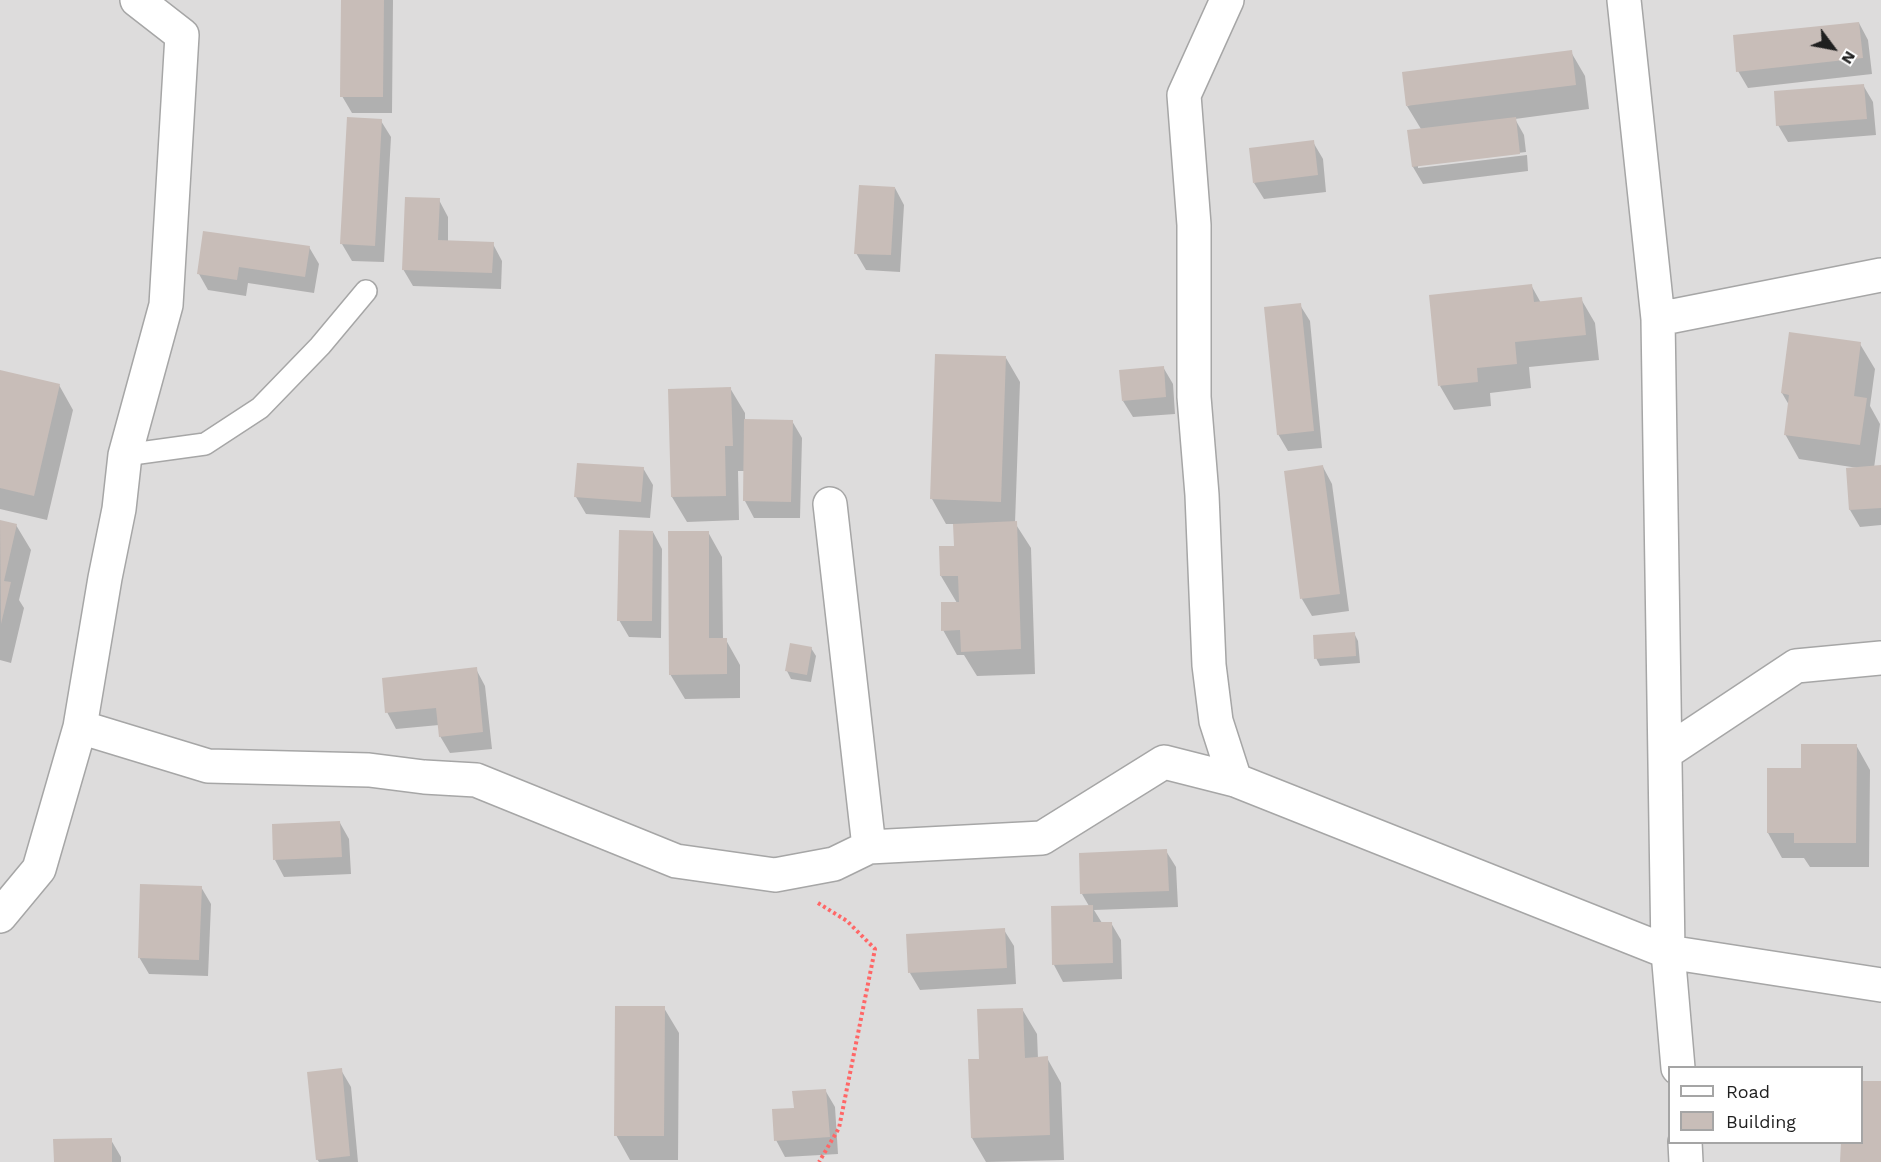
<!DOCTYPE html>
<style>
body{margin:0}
#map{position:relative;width:1881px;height:1162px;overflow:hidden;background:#f0ebe5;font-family:"Work Sans",sans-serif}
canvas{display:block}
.legend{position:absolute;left:1668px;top:1066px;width:195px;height:78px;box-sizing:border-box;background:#fff;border:2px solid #a5a5a5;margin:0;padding:8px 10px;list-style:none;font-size:18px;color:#1f1f1f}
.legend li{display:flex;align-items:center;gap:12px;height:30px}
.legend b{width:30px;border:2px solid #a5a5a5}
.north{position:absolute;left:1803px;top:18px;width:60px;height:60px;-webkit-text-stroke:4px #fff;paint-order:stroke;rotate:122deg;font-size:16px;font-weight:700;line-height:24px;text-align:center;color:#1f1f1f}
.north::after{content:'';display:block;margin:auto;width:21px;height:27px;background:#1f1f1f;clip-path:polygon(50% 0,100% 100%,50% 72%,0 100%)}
</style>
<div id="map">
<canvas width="1881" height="1162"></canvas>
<ul class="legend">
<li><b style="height:8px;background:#fff"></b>Road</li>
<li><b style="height:16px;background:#c8bdb8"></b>Building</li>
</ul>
<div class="north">N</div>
</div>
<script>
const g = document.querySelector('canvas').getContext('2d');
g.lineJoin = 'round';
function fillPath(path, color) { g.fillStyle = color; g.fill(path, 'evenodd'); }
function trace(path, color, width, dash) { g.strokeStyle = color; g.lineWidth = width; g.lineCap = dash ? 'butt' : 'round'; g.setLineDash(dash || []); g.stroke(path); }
fillPath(new Path2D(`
 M0 0H1881V1162H0ZM1670 1068H1862V1142H1670Z`), '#dddcdc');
fillPath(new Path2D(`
 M343 0H393L392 113H352L342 96Z
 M1859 23 1868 40 1872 74 1748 88 1738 71Z
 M1571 52 1585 76 1589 109 1515 119 1524 135 1526 152 1418 165V168L1527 155 1528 171 1423 184 1413 167 1409 131 1421 129 1407 106Z
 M1863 85 1873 102 1876 135 1788 142 1778 125Z
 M381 121 391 137 384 262 352 261 342 244Z
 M1313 142 1323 159 1326 192 1264 199 1254 183Z
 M895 188 904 205 900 272 866 270 856 253Z
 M439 200 448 217V242L493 244 502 261 501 289 413 286 403 269Z
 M309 247 319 264 314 293 248 283 246 296 208 290 199 274Z
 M1531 285 1541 303 1581 299 1595 323 1599 360 1529 367 1531 388 1490 393 1491 406 1454 410 1440 386Z
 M1300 305 1310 321 1322 448 1288 451 1278 434Z
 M1860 344 1875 369 1870 406 1880 424 1874 468 1881 467V525L1860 527 1850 510 1848 470 1858 468 1799 459 1785 434 1789 405 1782 393Z
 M1006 358 1020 382 1015 523 1031 548 1035 674 977 676 964 655H957L943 630 957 603 941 576 940 548H955V524H946L932 499Z
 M1163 367 1173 384 1175 414 1133 417 1123 401Z
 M0 372 59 385 73 410 47 520 0 509Z
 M730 388 745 413V420L792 421 802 438 800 518H754L745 501V471H738L739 520 687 522 672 497 669 391Z
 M1323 467 1332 484 1349 611 1312 616 1302 599 1286 472Z
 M643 468 653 485 650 518 586 514 576 497Z
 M0 522 16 525 31 550 19 600 24 608 11 663 0 660Z
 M653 532 662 549 661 638 629 637 619 620Z
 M708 532 722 557 723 640H726L740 665V698L685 699 670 674Z
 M1354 633 1358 641 1360 663 1320 666 1316 658Z
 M811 648 816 656 811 682 791 679 787 671Z
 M476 669 485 686 492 749 450 753 440 736 439 725 396 729 387 712Z
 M1856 745 1870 770 1869 867H1810L1804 858H1782L1768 833 1802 769Z
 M340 823 349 839 351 874 284 877 275 860Z
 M1166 851 1176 867 1178 907 1094 910 1102 923H1111L1121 940 1122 979 1063 982 1054 965 1052 908 1089 906 1082 894Z
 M201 887 211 904 208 976 149 974 139 957Z
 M1004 930 1014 946 1016 984 920 990 910 973 908 935Z
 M664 1008 679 1033 678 1160H630L616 1135Z
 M1022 1009 1037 1034 1038 1059 1047 1058 1061 1083 1064 1160 986 1162 972 1138 980 1060Z
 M341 1070 351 1087 358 1162H319L317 1159Z
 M1862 1083H1881V1162H1842L1862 1142Z
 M825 1090 835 1107 838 1154 785 1157 776 1140 795 1109Z
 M111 1140 121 1157V1162H55Z`), '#0003');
fillPath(new Path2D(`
 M341 0H384L383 97H340Z
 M1859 22 1863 58 1736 72 1733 35Z
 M1572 50 1576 85 1406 106 1402 72Z
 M1864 84 1867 119 1776 126 1774 91Z
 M347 117 382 119 375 246 340 244Z
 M1516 117 1520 154 1412 167 1407 130Z
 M1314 140 1318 175 1253 183 1249 148Z
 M859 185 895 187 891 255 854 254Z
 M405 197 440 198 438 240 494 242 492 273 402 270Z
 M203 231 310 246 305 277 239 267 237 280 197 274Z
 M1532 284 1534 302 1582 297 1586 335 1515 342 1517 364 1477 368 1478 382 1438 386 1429 295Z
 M1301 303 1314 431 1277 435 1264 307Z
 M1789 332 1861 342 1854 396 1867 398 1860 445 1784 435 1789 395 1781 393Z
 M935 354 1006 356 1001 502 930 499Z
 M1164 366 1166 397 1122 401 1119 370Z
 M0 370 60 384 34 496 0 488Z
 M731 387 733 446H725L726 496 671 497 668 389Z
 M744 419 793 420 791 502 743 501Z
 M577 463 644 467 641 502 574 497Z
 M1323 465 1340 594 1300 599 1284 471Z
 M1881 465V508L1849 510 1846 468Z
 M0 520 17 524 4 581 11 582 1 624Z
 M1017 521 1021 649 961 652 960 630 941 631V602H959L958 576H940L939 546H954L953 524Z
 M619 530 653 531 652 621H617Z
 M668 531H709V638H727V674L669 675Z
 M1355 632 1356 656 1314 659 1313 635Z
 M790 643 812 647 807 675 785 671Z
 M477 667 483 732 439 737 436 708 385 713 382 678Z
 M1801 744H1857L1856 843H1794V833H1767V768H1801Z
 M340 821 342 857 273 860 272 824Z
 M1167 849 1169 891 1080 894 1079 853Z
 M140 884 202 886 199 960 138 958Z
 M1093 905V922H1112L1113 963 1052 965 1051 906Z
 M1005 928 1007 968 908 973 906 934Z
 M615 1006H665L664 1136H614Z
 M1023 1008 1025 1058 1048 1056 1050 1135 971 1138 968 1059H979L977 1009Z
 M342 1068 350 1156 316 1160 307 1072Z
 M1862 1081H1881V1162H1840L1841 1142H1862Z
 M826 1089 830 1137 774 1141 772 1109 794 1108 792 1091Z
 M112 1138V1162H54L53 1139Z`), '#c8bdb8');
const lane = new Path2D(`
 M125 455 205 444 260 408 320 346 366 291`);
const street = new Path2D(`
 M1227 0 1184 95 1194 225V397L1202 495 1209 665 1216 721 1235 780
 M1624 0 1658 319 1668 952 1678 1068
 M1658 319 1881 275
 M830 504 869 847
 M80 727 105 578 119 509 125 455 166 305 182 35 137 0
 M1665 753 1796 666 1881 658
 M0 916 39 869 80 727 208 766 369 770 424 777 476 780 676 861 775 875 834 864 869 847 1042 838 1164 762 1235 780 1668 952 1881 985
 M1685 1142 1686 1162`);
trace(lane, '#a6a6a6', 24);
trace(street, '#a6a6a6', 36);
trace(new Path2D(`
 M818 903 847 921 875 949 839 1128 819 1162`), '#ff6767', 4, [3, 3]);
trace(lane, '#fff', 21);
trace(street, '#fff', 33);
</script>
